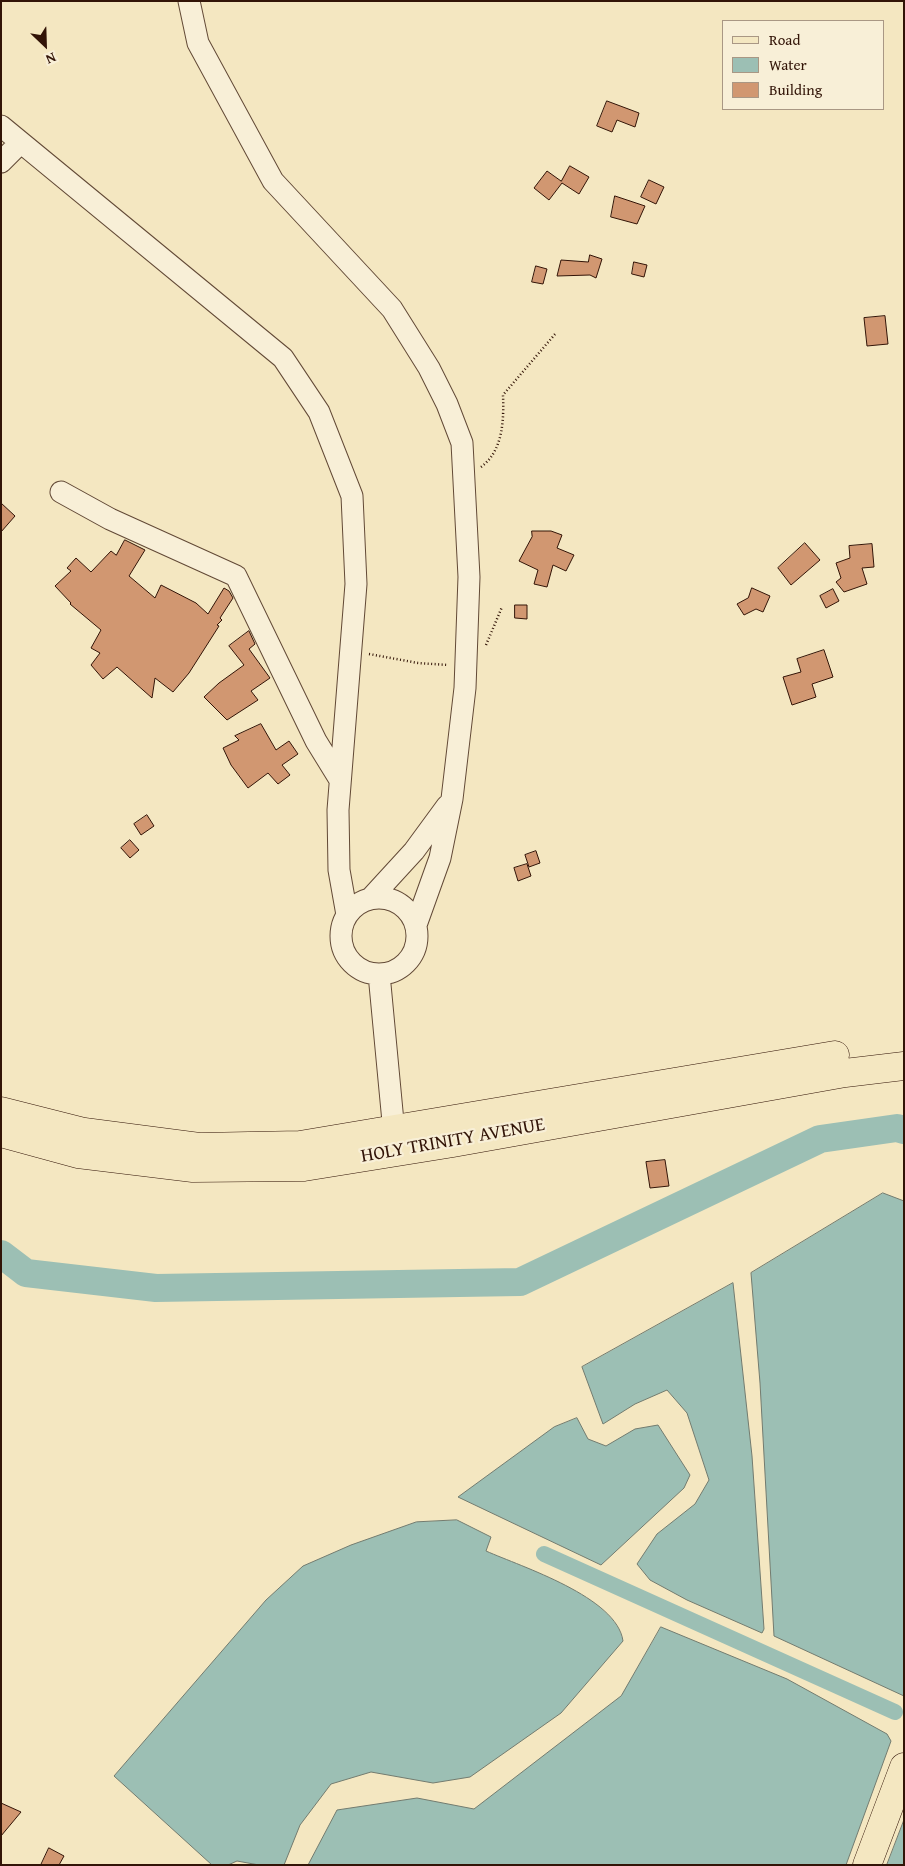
<!DOCTYPE html>
<style>
body{margin:0}
#map{position:relative;width:905px;height:1866px;overflow:hidden;background:#f4e7c1;font-family:"Gentium Book Plus",serif}
canvas{display:block}
.frame{position:absolute;inset:0;border:2px solid #321407;pointer-events:none}
.legend{position:absolute;left:722px;top:20px;width:162px;height:90px;box-sizing:border-box;background:#f8efd7;border:1px solid #a99784;margin:0;padding:6px 9px;list-style:none;font-size:15px;color:#321407}
.legend li{display:flex;align-items:center;gap:10px;height:25px}
.legend b{width:25px;border:1px solid #a99784}
.north{position:absolute;left:20px;top:20px;width:50px;height:50px;-webkit-text-stroke:4px #f8efd7;paint-order:stroke;rotate:156deg;font-size:14px;font-weight:700;line-height:20px;text-align:center;color:#321407}
.north::after{content:'';display:block;margin:auto;width:18px;height:22px;background:#321407;clip-path:polygon(50% 0,100% 100%,50% 72%,0 100%)}
</style>
<div id="map">
<canvas width="905" height="1866"></canvas>
<div class="frame"></div>
<ul class="legend">
<li><b style="height:6px;background:#f4e7c1"></b>Road</li>
<li><b style="height:14px;background:#9cbfb4"></b>Water</li>
<li><b style="height:14px;background:#d19771"></b>Building</li>
</ul>
<div class="north">N</div>
</div>
<script>
const g = document.querySelector('canvas').getContext('2d');
g.lineJoin = 'round';
function fillPath(path, color) { g.fillStyle = color; g.fill(path, 'evenodd'); }
function trace(path, color, width, dash) { g.strokeStyle = color; g.lineWidth = width; g.lineCap = dash ? 'butt' : 'round'; g.setLineDash(dash || []); g.stroke(path); }
function write(font, color, halo, rows, align = 'center') {
  g.font = font + ' "Gentium Book Plus",serif'; g.lineWidth = 4.5; g.setLineDash([]); g.textBaseline = 'middle'; g.strokeStyle = halo; g.fillStyle = color; for (const [text, x, y, turn = 0] of rows) {
    g.save(); g.translate(x, y); g.rotate((+turn || 0) * Math.PI / 180); g.textAlign = isNaN(turn) ? turn : align; if (halo) g.strokeText(text, 0, 0); g.fillText(text, 0, 0); g.restore();
  }
}
const water = new Path2D(`
 M883 1193 904 1201V1696L774 1636 760 1383 751 1273Z
 M733 1283 752 1456 764 1629 762 1633 687 1600 650 1580 637 1564 657 1534 695 1504 709 1480 687 1413 667 1390 635 1404 603 1424 582 1367Z
 M577 1418 588 1439 606 1446 635 1429 658 1425 690 1475 684 1488 601 1565 458 1497 554 1427Z
 M457 1520 491 1537 486 1551C522 1567 617 1597 623 1641L561 1713 470 1777 433 1783 371 1772 331 1784 300 1825 284 1865H259L237 1861 228 1865H212L114 1776 266 1600 303 1566 351 1545 416 1522Z
 M661 1627 787 1679 887 1734 891 1741 846 1865H308L337 1810 417 1798 474 1809 621 1696Z
 M904 1820V1865H887Z`);
fillPath(water, '#9cbfb4');
trace(water, '#727b6f', 1);
trace(new Path2D(`
 M544 1554 895 1712`), '#9cbfb4', 16);
trace(new Path2D(`
 M1 1254 26 1273 156 1288 520 1282 820 1139 897 1128 904 1130`), '#9cbfb4', 28);
const building = new Path2D(`
 M607 101 639 113 635 127 617 120 612 132 597 126Z
 M570 166 589 177 579 194 562 183 549 200 534 188 547 171 561 181Z
 M649 180 664 187 656 204 641 197Z
 M615 196 645 206 637 224 611 217Z
 M590 255 602 259 596 278 590 275 557 276 561 260 588 262Z
 M634 262 647 265 644 277 632 274Z
 M536 266 547 269 543 284 532 282Z
 M885 316 888 344 867 346 864 318Z
 M1 503 15 516 1 532Z
 M532 531H551L562 535 557 548 574 555 566 571 553 565 547 587 534 584 538 570 519 561 532 537Z
 M125 540 145 550 129 576 155 598 161 585 196 603 208 614 224 588 229 591 233 598 220 618 222 620 217 625 219 626 189 673 173 692 155 678 152 698 117 667 103 679 91 665 100 653 91 648 101 630 70 604 71 603 55 586 71 571 67 568 76 558 91 572 111 551 116 555Z
 M805 543 820 560 791 585 778 568Z
 M872 544 874 567 862 568 867 584 844 592 836 582 841 578 836 563 850 558 849 546Z
 M752 588 770 596 763 612 756 609 744 615 737 604 748 598Z
 M833 589 839 601 826 608 820 596Z
 M515 605H527V619L515 618Z
 M249 631 255 644 249 649 270 678 251 691 258 700 227 720 204 697 219 683 244 665 229 646Z
 M824 650 833 677 812 684 816 697 792 705 783 677 801 672 797 659Z
 M261 724 276 750 289 741 298 754 282 765 290 775 278 784 268 773 248 788 231 765 223 748 239 740 235 736Z
 M147 815 154 826 141 835 134 824Z
 M130 840 139 850 130 858 121 848Z
 M536 851 540 863 529 867 525 855Z
 M527 864 531 876 518 881 514 868Z
 M665 1160 669 1186 650 1188 646 1162Z
 M1 1803 21 1812 1 1836Z
 M49 1848 64 1856 59 1865H41Z`);
fillPath(building, '#d19771');
trace(building, '#321407', 1);
const minor = new Path2D(`
 M189 1 198 43 273 181 392 309 429 368 447 404 462 443 469 577 465 688 452 799 440 858 416 925
 M1 126 283 358 319 412 352 496 356 584 338 810 339 870 347 915
 M1 162 20 143
 M61 492 110 519 236 576 316 741 340 780
 M341 936a38 38 0 1 1 76 0a38 38 0 1 1-76 0Z
 M370 899 414 851 447 806
 M379 974 395 1143`);
const major = new Path2D(`
 M1 1111 84 1132 199 1147 300 1145 835 1055
 M1 1133 78 1154 193 1168 304 1167 453 1143 845 1073 904 1066
 M867 1865 904 1767`);
trace(minor, '#624936', 23);
trace(major, '#321407', 29);
trace(new Path2D(`
 M481 467C503 451 504 420 503 395L556 333
 M486 645 502 607
 M369 654 418 663 448 665`), '#321407', 2.5, [1, 2.5]);
trace(minor, '#f8efd7', 21);
trace(major, '#f4e7c1', 28);
write('19px', '#321407', '#f8efd7', [
 ["HOLY TRINITY AVENUE",453,1141,-10]
]);
</script>
